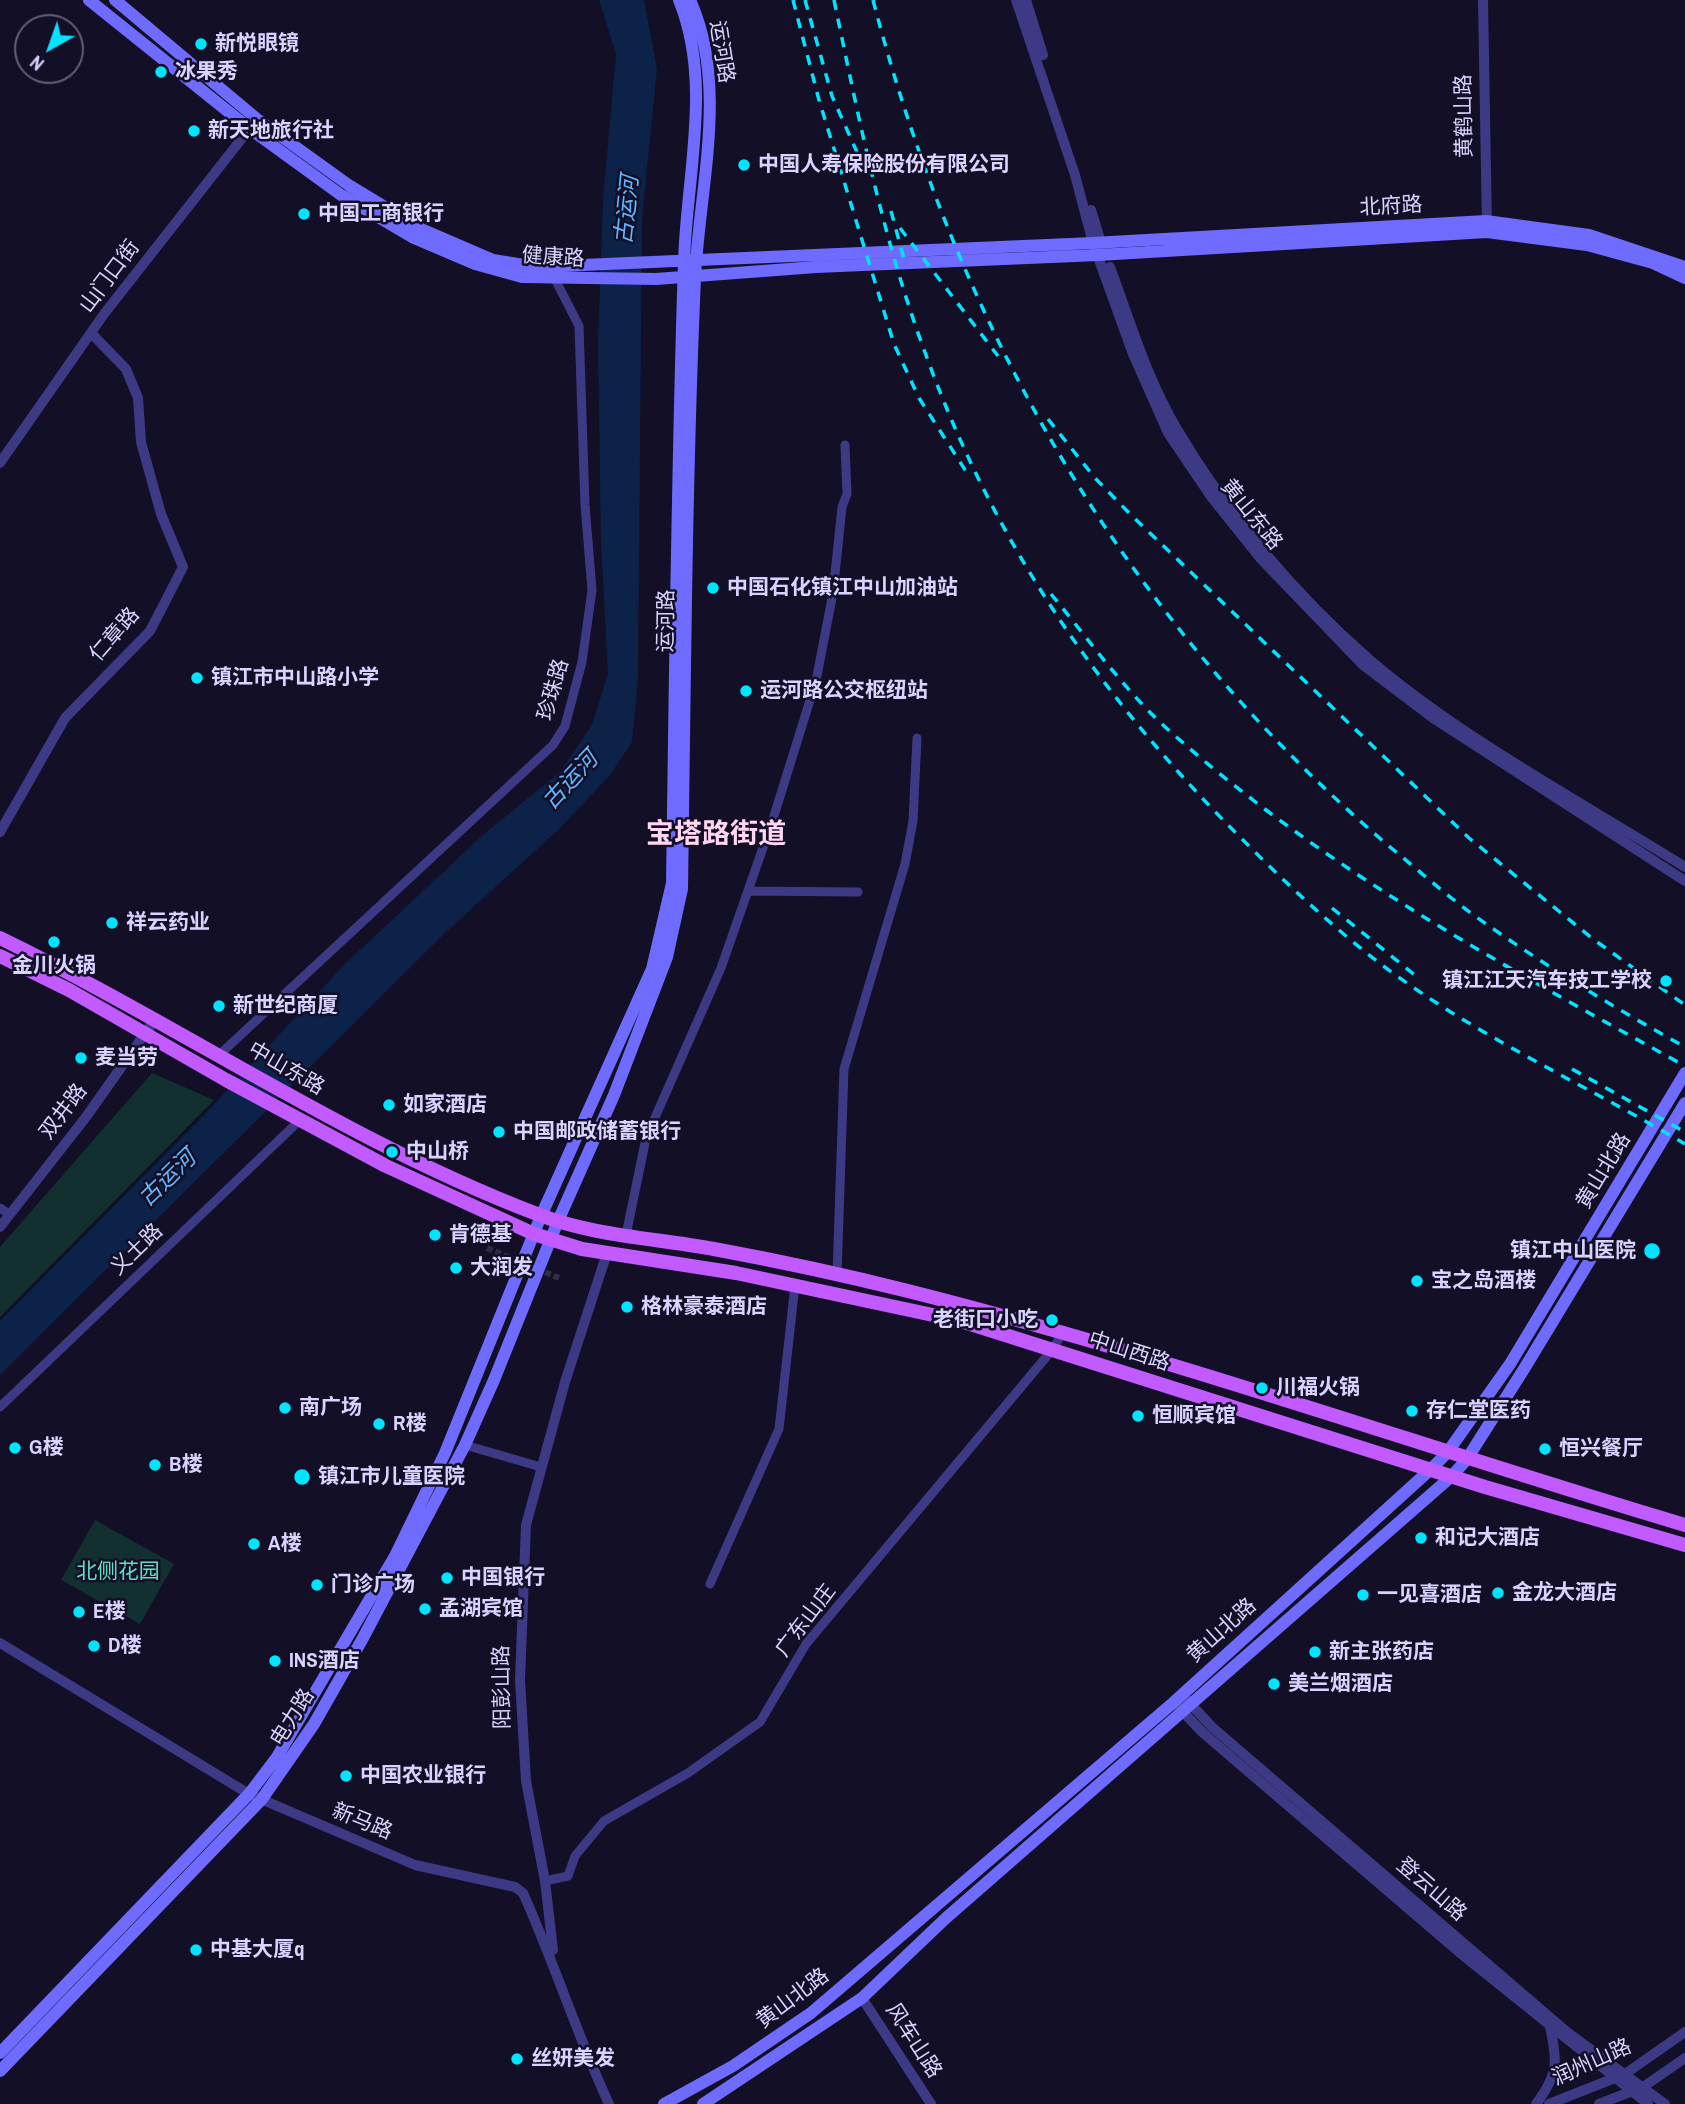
<!DOCTYPE html>
<meta charset="utf-8">
<style>
body{margin:0}
#map{position:relative;width:1685px;height:2104px;overflow:hidden;background:#130f26;font-family:"Archivo Narrow",sans-serif}
canvas{display:block}
.north{position:absolute;left:14px;top:14px;width:70px;height:70px;box-sizing:border-box;background:#130f26;border:2px solid #625e7d;border-radius:50%;rotate:220deg;font-size:19px;font-weight:700;line-height:28px;text-align:center;color:#d9d4ff}
.north::after{content:'';display:block;margin:auto;width:24px;height:32px;background:#00e5ff;clip-path:polygon(50% 0,100% 100%,50% 72%,0 100%)}
</style>
<div id="map">
<canvas width="1685" height="2104"></canvas>
<div class="north">N</div>
</div>
<script>
const g = document.querySelector('canvas').getContext('2d');
g.lineJoin = 'round';
function fillPath(path, color) { g.fillStyle = color; g.fill(path, 'evenodd'); }
function trace(path, color, width, dash) { g.strokeStyle = color; g.lineWidth = width; g.lineCap = dash ? 'butt' : 'round'; g.setLineDash(dash || []); g.stroke(path); }
function write(font, color, halo, rows, align = 'center') {
  g.font = font + ' "Archivo Narrow","Noto Sans SC",sans-serif'; g.lineWidth = 5; g.setLineDash([]); g.textBaseline = 'middle'; g.strokeStyle = halo; g.fillStyle = color; for (const [text, x, y, turn = 0] of rows) {
    g.save(); g.translate(x, y); g.rotate((+turn || 0) * Math.PI / 180); g.textAlign = isNaN(turn) ? turn : align; if (halo) g.strokeText(text, 0, 0); g.fillText(text, 0, 0); g.restore();
  }
}
fillPath(new Path2D(`
 M152 1073 214 1100 0 1317V1247Z
 M95 1520 174 1564 140 1624 61 1580Z`), '#12302f');
fillPath(new Path2D(`
 M599 0H644L657 69 642 218 638 679 632 742 610 775 560 828 444 934 0 1375V1321L210 1109 344 965 485 833 560 772 592 725 608 673 601 544 598 344 603 200 616 54Z`), '#0c2248');
trace(new Path2D(`
 M487 1248 559 1278`), '#312d47', 6, [6, 3]);
trace(new Path2D(`
 M748 891 858 892
 M219 1055 553 745 565 726 582 662 592 590 585 505 579 326 555 279
 M0 1208 9 1214
 M626 1235 646 1138 721 968 773 819 816 681 833 593 842 507 847 494 845 445
 M837 1275 844 1069 905 864 913 821 917 738
 M0 1407 300 1120
 M465 1445 541 1467
 M710 1584 779 1429 795 1285
 M545 1881 568 1876 575 1856 604 1821 688 1773 760 1722 806 1644 1052 1350 1062 1334`), '#3d3a85', 9);
trace(new Path2D(`
 M1016 0 1075 175 1093 243 1133 354 1168 433 1212 498 1260 558 1363 665 1433 718 1685 881
 M1026 0 1043 55
 M1483 0 1487 228
 M1091 210 1103 249
 M1110 267C1130 321 1147 379 1177 429 1227 514 1295 595 1370 660 1461 738 1583 803 1685 867
 M0 463 104 314 254 123
 M0 832 65 718 150 631 183 567 161 514 141 442 138 398 126 369 92 334
 M0 1227 86 1117 156 1018
 M0 1643 249 1794 415 1865 515 1887 523 1893C554 1962 577 2035 609 2104
 M1187 1700 1212 1727 1567 2032 1665 2104
 M1174 1702 1202 1732 1459 1952 1648 2104
 M553 1950 545 1881 526 1781 520 1680 526 1525 565 1382 607 1253
 M862 1998 931 2104
 M1536 2104C1558 2075 1558 2062 1550 2027
 M1549 2104 1625 2074 1685 2032
 M1599 2104 1643 2087 1685 2058`), '#3d3a85', 10);
trace(new Path2D(`
 M89 0 250 129 341 195 414 238 475 264 522 277 656 279 816 267 1098 255 1487 232 1587 245 1653 263 1685 278
 M115 0 257 119 350 186 421 229 493 260 536 267 1093 243 1486 221 1589 235 1685 267
 M0 2053 249 1794 277 1757 395 1556 445 1453 541 1216 652 969 672 883C675 676 677 469 684 263 686 177 713 83 679 0
 M0 2071 262 1799 314 1724 363 1638 465 1445 494 1380 558 1221 614 1095 667 957 682 889C685 685 686 482 695 278 699 189 729 86 690 0
 M664 2104 733 2066 811 2013 1174 1702 1431 1469 1447 1453 1510 1364 1685 1073
 M703 2104 862 1998 946 1918 1452 1476 1467 1459 1524 1369 1685 1103`), '#6f6bff', 12);
trace(new Path2D(`
 M0 938C181 1026 348 1142 537 1214 593 1236 655 1238 714 1249 779 1261 844 1275 908 1291 1170 1357 1426 1448 1685 1525
 M0 956 69 990 226 1080 386 1166 534 1234 582 1249 736 1273 961 1321 1485 1487 1685 1545`), '#c25bff', 14);
trace(new Path2D(`
 M793 0 819 100 894 344 919 398 969 476
 M805 0 832 96 864 168
 M834 0C859 120 883 240 926 355 995 546 1104 703 1248 845 1290 887 1335 929 1382 965 1476 1036 1584 1084 1685 1144
 M873 0C959 331 1127 624 1390 847 1418 870 1446 895 1475 916 1542 964 1613 1007 1685 1047
 M891 211 904 259
 M900 228 998 356
 M1048 419 1095 478 1130 514 1469 838 1593 939 1685 1005
 M1051 594C1090 641 1127 694 1173 734 1327 871 1506 967 1685 1066
 M1332 908 1416 976
 M1572 1069 1685 1132`), '#00e5ff', 3.5, [10, 9]);
for (const [x, y, r, color] of [
 [201,44,7,"#00e5ff"],
 [161,72,7,"#00e5ff"],
 [194,131,7,"#00e5ff"],
 [744,165,7,"#00e5ff"],
 [304,214,7,"#00e5ff"],
 [713,588,7,"#00e5ff"],
 [197,678,7,"#00e5ff"],
 [746,691,7,"#00e5ff"],
 [112,923,7,"#00e5ff"],
 [54,942,7,"#00e5ff"],
 [1666,981,7,"#00e5ff"],
 [219,1006,7,"#00e5ff"],
 [81,1058,7,"#00e5ff"],
 [389,1105,7,"#00e5ff"],
 [499,1132,7,"#00e5ff"],
 [392,1152,7,"#00e5ff"],
 [435,1235,7,"#00e5ff"],
 [1652,1251,9,"#00e5ff"],
 [456,1268,7,"#00e5ff"],
 [1417,1281,7,"#00e5ff"],
 [627,1307,7,"#00e5ff"],
 [1052,1320,7,"#00e5ff"],
 [1262,1388,7,"#00e5ff"],
 [285,1408,7,"#00e5ff"],
 [1412,1411,7,"#00e5ff"],
 [1138,1416,7,"#00e5ff"],
 [379,1424,7,"#00e5ff"],
 [15,1448,7,"#00e5ff"],
 [1545,1449,7,"#00e5ff"],
 [155,1465,7,"#00e5ff"],
 [302,1477,9,"#00e5ff"],
 [1421,1538,7,"#00e5ff"],
 [254,1544,7,"#00e5ff"],
 [447,1578,7,"#00e5ff"],
 [317,1585,7,"#00e5ff"],
 [1498,1593,7,"#00e5ff"],
 [1363,1595,7,"#00e5ff"],
 [425,1609,7,"#00e5ff"],
 [79,1612,7,"#00e5ff"],
 [94,1646,7,"#00e5ff"],
 [1315,1652,7,"#00e5ff"],
 [275,1661,7,"#00e5ff"],
 [1274,1684,7,"#00e5ff"],
 [346,1776,7,"#00e5ff"],
 [196,1950,7,"#00e5ff"],
 [517,2059,7,"#00e5ff"]
]) { const dot = new Path2D(); dot.arc(x, y, r, 0, 2 * Math.PI); g.fillStyle = color; g.fill(dot); trace(dot, '#130f26', 2.5); }
write('bold 21px', '#d9d4ff', '#130f26', [
 ["新悦眼镜",215,44],
 ["冰果秀",175,72],
 ["新天地旅行社",208,131],
 ["中国人寿保险股份有限公司",758,165],
 ["中国工商银行",318,214],
 ["中国石化镇江中山加油站",727,588],
 ["镇江市中山路小学",211,678],
 ["运河路公交枢纽站",760,691],
 ["祥云药业",126,923],
 ["金川火锅",54,966,"center"],
 ["镇江江天汽车技工学校",1652,981,"right"],
 ["新世纪商厦",233,1006],
 ["麦当劳",95,1058],
 ["如家酒店",403,1105],
 ["中国邮政储蓄银行",513,1132],
 ["中山桥",406,1152],
 ["肯德基",449,1235],
 ["镇江中山医院",1636,1251,"right"],
 ["大润发",470,1268],
 ["宝之岛酒楼",1431,1281],
 ["格林豪泰酒店",641,1307],
 ["老街口小吃",1038,1320,"right"],
 ["川福火锅",1276,1388],
 ["南广场",299,1408],
 ["存仁堂医药",1426,1411],
 ["恒顺宾馆",1152,1416],
 ["R楼",393,1424],
 ["G楼",29,1448],
 ["恒兴餐厅",1559,1449],
 ["B楼",169,1465],
 ["镇江市儿童医院",318,1477],
 ["和记大酒店",1435,1538],
 ["A楼",268,1544],
 ["中国银行",461,1578],
 ["门诊广场",331,1585],
 ["金龙大酒店",1512,1593],
 ["一见喜酒店",1377,1595],
 ["孟湖宾馆",439,1609],
 ["E楼",93,1612],
 ["D楼",108,1646],
 ["新主张药店",1329,1652],
 ["INS酒店",289,1661],
 ["美兰烟酒店",1288,1684],
 ["中国农业银行",360,1776],
 ["中基大厦q",210,1950],
 ["丝妍美发",531,2059]
], 'left');
write('21px', '#d9d4ff', '#130f26', [
 ["运河路",721,52,81],
 ["黄鹤山路",1465,116,-91],
 ["北府路",1391,207,-3],
 ["健康路",553,258,4],
 ["山门口街",110,277,-53],
 ["黄山东路",1251,515,51],
 ["运河路",667,621,-89],
 ["仁章路",115,635,-49],
 ["珍珠路",554,690,-74],
 ["中山东路",286,1069,30],
 ["双井路",64,1112,-53],
 ["黄山北路",1604,1171,-59],
 ["义土路",137,1250,-44],
 ["中山西路",1129,1352,18],
 ["广东山庄",806,1621,-53],
 ["黄山北路",1222,1631,-42],
 ["阳彭山路",503,1687,-91],
 ["电力路",293,1718,-58],
 ["新马路",362,1822,22],
 ["登云山路",1431,1890,41],
 ["黄山北路",793,1999,-37],
 ["风车山路",913,2041,57],
 ["润州山路",1592,2063,-24]
]);
write('21px', '#5fe0c0', '#130f26', [
 ["北侧花园",118,1572]
]);
write('italic 23px', '#62b6ff', '#130f26', [
 ["古运河",628,210,-84],
 ["古运河",571,781,-47],
 ["古运河",168,1179,-44]
]);
write('bold 28px', '#ffd6f0', '#130f26', [
 ["宝塔路街道",716,835]
]);
</script>
